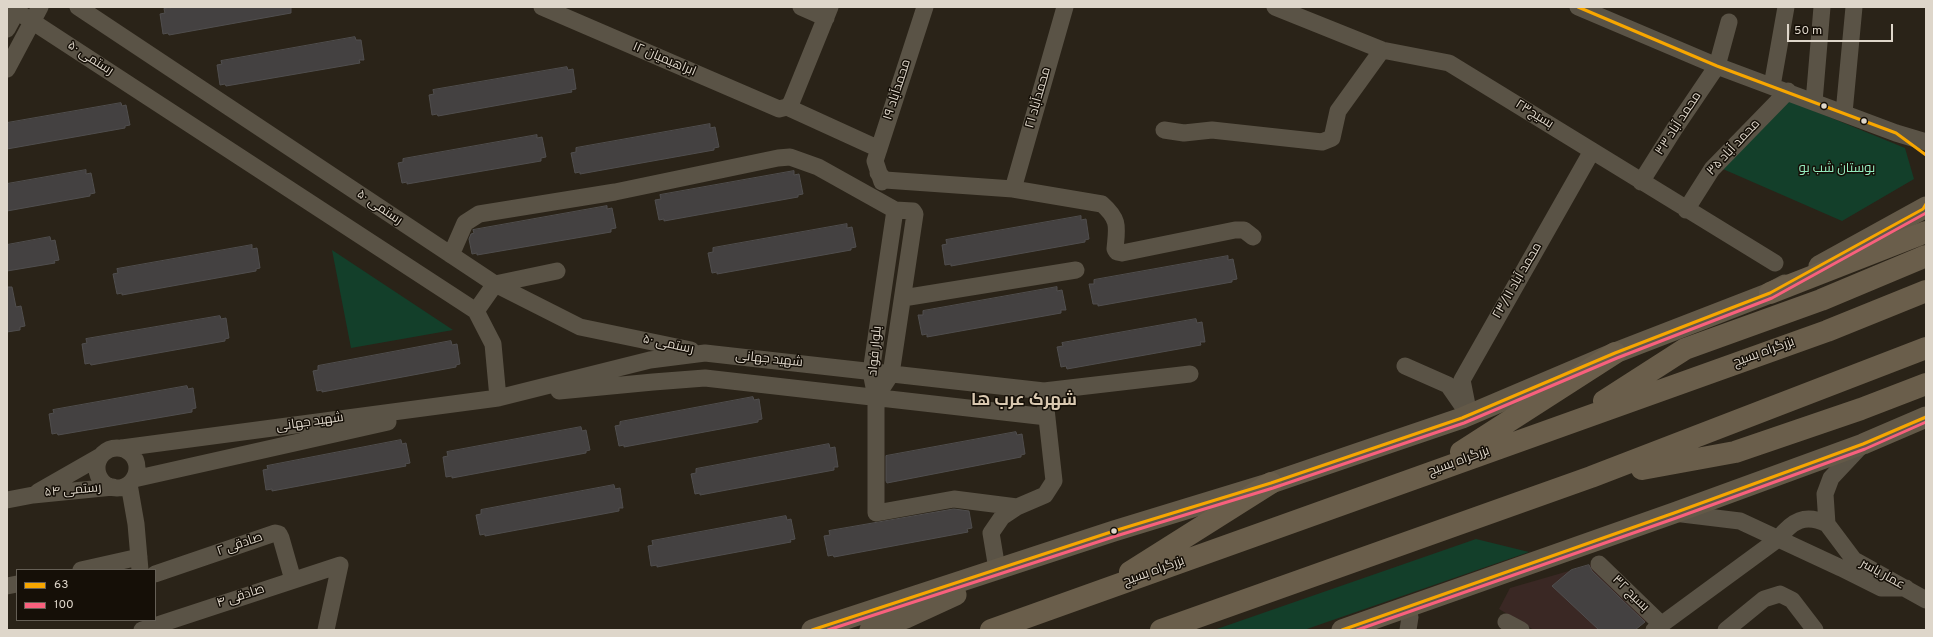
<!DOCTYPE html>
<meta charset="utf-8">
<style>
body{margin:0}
#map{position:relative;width:1933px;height:637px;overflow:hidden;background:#2a2318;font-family:Overpass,sans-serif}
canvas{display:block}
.frame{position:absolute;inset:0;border:8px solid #ded6ca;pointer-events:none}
.legend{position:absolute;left:16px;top:569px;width:140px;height:52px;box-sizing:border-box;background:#150f07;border:1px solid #655f55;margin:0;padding:5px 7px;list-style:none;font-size:12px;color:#ded6ca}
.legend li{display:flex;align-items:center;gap:8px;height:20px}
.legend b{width:20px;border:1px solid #655f55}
.scale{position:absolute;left:1787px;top:24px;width:106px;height:18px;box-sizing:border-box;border:2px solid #ded6ca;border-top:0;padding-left:5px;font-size:12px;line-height:14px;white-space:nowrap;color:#ded6ca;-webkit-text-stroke:3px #150f07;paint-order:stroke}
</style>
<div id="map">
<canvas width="1933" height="637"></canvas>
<div class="frame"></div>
<ul class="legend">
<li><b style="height:5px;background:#f7a600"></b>63</li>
<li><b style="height:5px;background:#f8607d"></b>100</li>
</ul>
<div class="scale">50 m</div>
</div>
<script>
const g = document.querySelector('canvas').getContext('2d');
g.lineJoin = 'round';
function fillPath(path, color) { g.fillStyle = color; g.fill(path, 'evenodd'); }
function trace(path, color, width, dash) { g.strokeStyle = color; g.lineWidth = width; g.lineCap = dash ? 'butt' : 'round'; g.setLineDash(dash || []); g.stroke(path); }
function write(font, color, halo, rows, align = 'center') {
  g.font = font + ' Overpass,Cairo,sans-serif'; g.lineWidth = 3; g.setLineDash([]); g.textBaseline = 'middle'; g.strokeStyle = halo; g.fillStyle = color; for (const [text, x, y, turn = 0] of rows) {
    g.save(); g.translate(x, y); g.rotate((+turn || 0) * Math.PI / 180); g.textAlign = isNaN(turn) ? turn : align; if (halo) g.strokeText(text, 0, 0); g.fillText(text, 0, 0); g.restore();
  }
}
fillPath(new Path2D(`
 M1593 564 1649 619 1635 630H1534L1499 609 1510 588Z`), '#3a2824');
fillPath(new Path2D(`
 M1785 99 1905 148 1914 179 1842 221 1716 166Z
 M332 250 453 330 351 348Z
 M1476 539 1529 552 1304 630H1214Z`), '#133f2a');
const building = new Path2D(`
 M176 7H291V13L169 35 168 33 163 34 160 14 165 13 164 9Z
 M355 37 356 40H361L364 60H359L360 63 226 86 225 84 220 85 217 65 222 64 221 61Z
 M567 67 568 70 573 69 576 89 571 90 572 92 438 116 437 114 432 115 429 95 434 94 433 90Z
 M121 103 122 106 126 105 130 125 125 126V128L7 149V123Z
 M710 124V128L715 127 719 147 714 148V150L580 174V172L575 173 571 153 576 152V148Z
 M537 135V138L542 137 546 157 541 158V161L407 184V182L402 183 398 163 403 162V159Z
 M86 170V174L91 173 95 193 90 194V196L7 211V184Z
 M794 171V175L799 174 803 194 798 195V197L664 221V219L659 220 655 200 661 199 660 195Z
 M607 206V209L612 208 616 228 611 229V232L477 255V253L472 254 469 239 471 234 474 233 473 230Z
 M1081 216V220L1086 219 1089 239 1085 240V242L951 266V264L945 265 942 245 947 244 946 240Z
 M847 224V228L852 227 856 247 851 248V250L717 274V272L712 273 708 253 713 252V248Z
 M50 237 51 241 55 240 59 260 54 261 55 263 7 271V245Z
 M252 245V249L257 248 260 268 256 269V271L122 295V293L117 294 113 274 118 273 117 269Z
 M1228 256V260L1233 259 1237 279 1232 280V282L1098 306V304H1093L1089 284H1094V280Z
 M7 287H12L16 307 21 306 25 326 20 327V330L7 332Z
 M1057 287V291L1062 290 1066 310H1061V313L927 337V334L922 335 918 315H923V311Z
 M220 316 221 319 226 318 229 338 225 339V341L91 365 90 363 85 364 82 344 87 343 86 339Z
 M1196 319 1197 323 1202 322 1205 342H1200L1201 345 1067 369 1066 366 1061 367 1057 347 1063 346 1062 343Z
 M451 341 452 345 457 344 460 364 456 365V367L322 392V390L317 391 313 371 318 370V366Z
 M187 386 188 389 193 388 196 408 192 409V412L58 435 57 433 52 434 49 414 54 413 53 410Z
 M753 397 754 400 759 399 762 419 758 420V422L624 447V445L619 446 615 426 620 425V422Z
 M581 427 582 431 586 430 590 450 586 451V453L452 478V476L446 477 443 457 448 456 447 452Z
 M1016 432 1017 435 1022 434 1025 454 1021 455V457L887 483 886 481V456Z
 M401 440 402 444 406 443 410 463 405 464 406 466 272 491V489L266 490 263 470 268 469 267 466Z
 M829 444 830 448 835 447 838 467H834V470L700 495V493L695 494 691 474 696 473V469Z
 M614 485 615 489 620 488 623 508H619V511L485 536V534L480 535 476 515 481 514V510Z
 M954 509 969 511 972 528 967 529 968 532 834 557 833 555 828 556 824 536 830 535 829 531Z
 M786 516 787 520 791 519 795 539 790 540 791 542 657 567V565L651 566 648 546 653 545 652 541Z
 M1589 565 1592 571 1645 622 1635 630H1599L1552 586 1571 570Z`);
fillPath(building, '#444141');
trace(building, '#504e4e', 1);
trace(new Path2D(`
 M10 7 476 311 493 344 498 398
 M78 7 495 284 580 327 691 350
 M542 7 779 109 787 107 791 103 830 7
 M801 7 826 18
 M1275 7 1382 50 1449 63 1775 263
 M1578 7 1717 66 1896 133 1926 142
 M7 29 19 7
 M7 69 40 7
 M1772 86 1786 7
 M1814 102 1822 7
 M787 107 879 149
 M1844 113 1854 7
 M1164 130 1184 133 1212 130 1322 142 1332 138 1338 111 1382 50
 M878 173 885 180 1013 189 1102 204C1120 220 1117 227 1115 249L1117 252 1122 253 1235 230H1244L1253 237
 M882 182 875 161 925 7
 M1641 182 1675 128 1717 66 1729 22
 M1013 189 1065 7
 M895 210 871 372 876 397V513L954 499 1017 507
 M1686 210 1712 169 1788 91
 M451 255 465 223 479 214 615 192 778 158 790 157 818 167 895 210 913 211 915 214 891 374 876 397
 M903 298 1076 270
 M476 311 495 284 557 271
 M1405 366 1448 385 1464 408
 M559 391 653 382 705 378 1047 417
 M1469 415 1462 380 1592 151
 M1862 445 1831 478 1825 494 1827 524 1854 560 1926 600
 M97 468a20 20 0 1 1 40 0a20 20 0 1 1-40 0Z
 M122 448 498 398 650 360 705 353 1044 391 1190 374
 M134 479 388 422
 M129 484 136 524 140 570
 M38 492 101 456
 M7 500 33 495 113 487
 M1674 513 1740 521 1841 568 1881 588H1906
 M1599 564 1661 624
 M997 569 991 533 1002 517 1017 507 1045 495 1054 481 1044 391
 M81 570 139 557
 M155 574 275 533 279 534 281 538 293 580
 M7 586 17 584
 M1506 622 1521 630
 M142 630 340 565 326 630
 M1408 630 1410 617
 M1654 630 1778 539C1792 521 1805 513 1827 524
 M1726 630 1764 599 1780 594 1792 600 1815 630`), '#5a5346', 17);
trace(new Path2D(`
 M1819 266 1926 207
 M812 630 1114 531 1271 483 1462 418 1615 353 1770 293 1785 285
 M870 630 906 618 956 595
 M1342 630 1674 513 1863 444 1926 417`), '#635948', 21);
trace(new Path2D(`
 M1770 293 1926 232
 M1604 401 1685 349 1821 300 1926 256
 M1461 452 1615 353
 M1642 469 1735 452 1861 409 1926 384
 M1130 572 1271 483
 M991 630 1827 331 1926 291
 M1161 630 1591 477 1926 348`), '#6a5e4b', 22);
trace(new Path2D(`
 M1578 7 1717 66 1896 133 1926 155
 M812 630 1114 531 1271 483 1462 418 1615 353 1770 293 1923 209 1926 204
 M1342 630 1674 513 1863 444 1926 417`), '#f7a600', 3);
trace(new Path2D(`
 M828 630 1116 536 1273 488 1464 423 1617 358 1772 298 1926 213
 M1357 630 1676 518 1865 449 1926 422`), '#f8607d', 3);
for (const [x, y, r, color] of [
 [1824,106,3.5,"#ded6ca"],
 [1864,121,3.5,"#ded6ca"],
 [1114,531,3.5,"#ded6ca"]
]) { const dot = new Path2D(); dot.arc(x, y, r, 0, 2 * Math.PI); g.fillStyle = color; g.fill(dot); trace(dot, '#150f07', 1.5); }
write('13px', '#ded6ca', '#150f07', [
 ["رستمی ۵۰",90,59,33],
 ["ابراهیمیان ۱۲",664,60,23],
 ["محمدآباد ۱۹",898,90,-72],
 ["محمدآباد ۲۱",1039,98,-74],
 ["بسیج۲۳",1534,115,32],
 ["محمد آباد ۳۳",1679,124,-57],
 ["محمد آباد ۳۵",1734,148,-47],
 ["رستمی ۵۰",379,208,34],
 ["محمد آباد ۲۳/۱۱",1518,281,-60],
 ["رستمی ۵۰",668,345,12],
 ["بلوار فواد",876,351,-85],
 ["بزرگراه بسیج",1764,353,-20],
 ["شهید جهانی",769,360,6],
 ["شهید جهانی",310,423,-8],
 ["بزرگراه بسیج",1459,462,-20],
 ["رستمی ۵۴",73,491,-5],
 ["صادقی ۲",240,545,-19],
 ["بزرگراه بسیج",1154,572,-20],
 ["عمار یاسر",1882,575,29],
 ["بسیج ۳۲",1630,594,44],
 ["صادقی ۴",241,597,-18]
]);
write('13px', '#95edc0', '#150f07', [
 ["بوستان شب بو",1837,169]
]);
write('bold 17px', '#dac9b1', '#150f07', [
 ["شهرک عرب ها",1024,402]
]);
</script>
